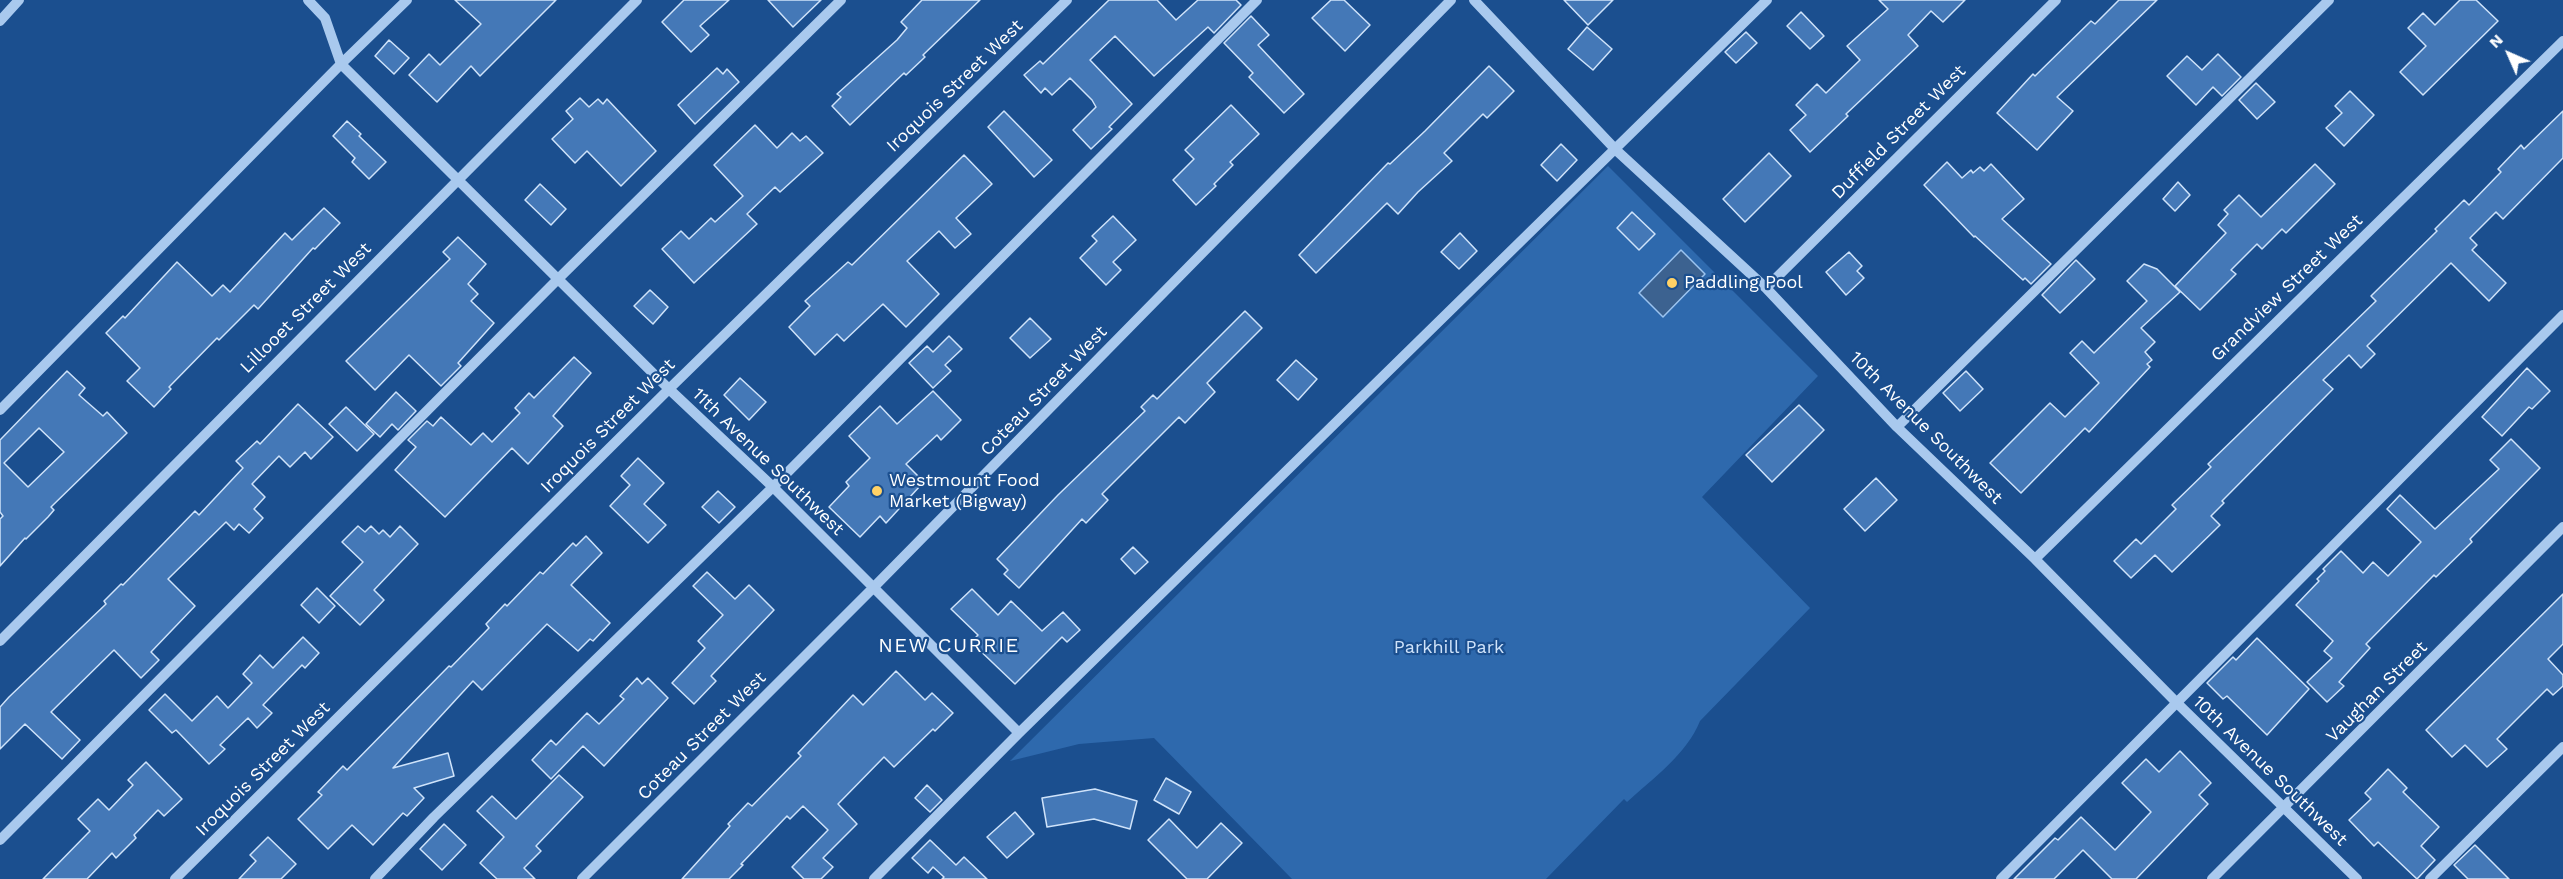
<!DOCTYPE html>
<style>
body{margin:0}
#map{position:relative;width:2563px;height:879px;overflow:hidden;background:#1b4f8f;font-family:"Work Sans",sans-serif}
canvas{display:block}
.north{position:absolute;left:2479px;top:24px;width:60px;height:60px;-webkit-text-stroke:4px #1b4f8f;paint-order:stroke;rotate:315deg;font-size:16px;font-weight:700;line-height:24px;text-align:center;color:#fff}
.north::after{content:'';display:block;margin:auto;width:21px;height:27px;background:#fff;clip-path:polygon(50% 0,100% 100%,50% 72%,0 100%)}
</style>
<div id="map">
<canvas width="2563" height="879"></canvas>
<div class="north">N</div>
</div>
<script>
const g = document.querySelector('canvas').getContext('2d');
g.lineJoin = 'round';
function fillPath(path, color) { g.fillStyle = color; g.fill(path, 'evenodd'); }
function trace(path, color, width, dash) { g.strokeStyle = color; g.lineWidth = width; g.lineCap = dash ? 'butt' : 'round'; g.setLineDash(dash || []); g.stroke(path); }
function write(font, color, halo, rows, align = 'center') {
  g.font = font + ' "Work Sans",sans-serif'; g.lineWidth = 4.5; g.setLineDash([]); g.textBaseline = 'middle'; g.strokeStyle = halo; g.fillStyle = color; for (const [text, x, y, turn = 0] of rows) {
    g.save(); g.translate(x, y); g.rotate((+turn || 0) * Math.PI / 180); g.textAlign = isNaN(turn) ? turn : align; if (halo) g.strokeText(text, 0, 0); g.fillText(text, 0, 0); g.restore();
  }
}
fillPath(new Path2D(`
 M1608 166 1818 376 1702 497 1810 608 1700 721C1687 754 1652 779 1627 802L1624 799 1546 879H1292L1154 738 1079 744 1010 761Z`), '#2e69ad');
const water = new Path2D(`
 M1681 250 1705 274 1663 317 1639 293Z`);
fillPath(water, '#3c6290');
trace(water, '#9cc4f0', 1.5);
const building = new Path2D(`
 M455 0H556L480 76 471 66 437 102 409 75 429 54 440 65 481 24Z
 M684 0H729L700 26 709 35 691 52 662 22Z
 M768 0H821L793 27Z
 M922 0H980L923 55 925 57 906 75 904 73 850 125 832 106 841 97 837 94 897 40 907 28 901 22Z
 M1109 0H1157L1176 20 1198 0H1236L1241 5 1214 33 1208 27 1154 76 1115 36 1090 60 1132 104 1109 127 1112 129 1091 149 1073 130 1096 107 1092 100 1070 78 1052 95 1045 88 1041 93 1024 75 1040 61 1043 64Z
 M1331 0H1344L1370 25 1345 51 1312 18Z
 M1564 0H1613L1588 25Z
 M1879 0H1965L1943 22 1931 11 1908 35 1918 46 1846 114 1848 116 1810 152 1790 130 1806 115 1796 105 1817 84 1826 93 1860 60 1847 46 1888 9Z
 M2119 0H2157L2057 97 2073 111 2037 150 1997 113 2033 74 2035 76 2091 21 2095 24Z
 M2460 0H2476L2498 21 2423 95 2400 72 2426 46 2408 28 2423 13 2435 25Z
 M1801 12 1824 36 1810 49 1787 26Z
 M1251 16 1269 35 1258 45 1304 94 1284 113 1249 77 1253 73 1224 43Z
 M1587 27 1612 49 1593 70 1568 49Z
 M1746 32 1757 43 1736 63 1725 52Z
 M389 40 409 58 394 74 375 56Z
 M2218 54 2241 77 2222 96 2213 87 2196 105 2167 76 2187 56 2202 70Z
 M1489 66 1514 91 1487 118 1483 114 1444 153 1452 161 1418 192 1398 214 1387 203 1316 273 1299 255 1388 163 1390 164 1425 131Z
 M717 68 723 74 727 69 739 82 695 124 678 105Z
 M2256 83 2275 102 2257 119 2239 100Z
 M2350 91 2374 115 2344 146 2326 128 2342 113 2335 106Z
 M580 98 589 107 598 99 603 104 607 99 656 151 621 186 587 151 575 163 552 139 573 119 566 111Z
 M1231 105 1259 134 1230 162 1233 165 1214 184 1216 186 1196 205 1173 180 1194 159 1185 150Z
 M1004 111 1052 160 1034 177 988 127Z
 M2563 111V158L2503 219 2496 212 2470 238 2477 245 2472 250 2506 283 2489 301 2451 263 2367 346 2375 354 2361 368 2349 355 2323 380 2333 389 2222 501 2224 503 2211 516 2220 525 2172 572 2155 555 2131 578 2114 561 2136 539 2141 544 2176 509 2172 505 2211 467 2208 464 2376 301 2371 296 2437 231 2435 229 2464 200 2469 205 2501 172 2498 169 2521 145 2524 149Z
 M347 121 361 134 359 136 386 162 369 179 352 162 355 158 333 136Z
 M755 125 777 148 792 133 800 141 806 136 823 153 780 192 775 187 747 214 757 224 694 283 662 249 681 231 689 239 711 218 715 222 743 196 714 165Z
 M1561 144 1577 160 1557 181 1541 165Z
 M1769 153 1791 176 1745 222 1723 199Z
 M964 155 992 184 956 218 971 234 955 248 939 231 907 261 939 294 906 327 883 304 844 341 837 334 815 355 789 327 810 306 805 301 848 262 852 265Z
 M1947 162 1962 178 1971 170 1973 173 1980 167 1984 171 1991 164 2024 199 2002 219 2051 264 2031 284 2025 278 2023 280 1975 236 1974 237 1924 185Z
 M2315 164 2335 184 2286 233 2282 229 2262 249 2257 244 2231 270 2236 274 2200 310 2175 286 2226 233 2218 225 2228 214 2224 210 2239 195 2261 217Z
 M2178 182 2190 195 2175 211 2163 199Z
 M540 184 566 209 551 225 525 200Z
 M324 208 340 223 315 249 313 248 258 309 254 305 219 340 217 338 169 387 171 389 154 407 127 381 140 368 106 333 123 316 125 318 177 262 212 296 223 285 230 292 285 233 292 240Z
 M1632 212 1655 234 1639 250 1617 228Z
 M1113 216 1136 240 1113 262 1121 270 1106 285 1080 258 1097 241 1092 236Z
 M1460 233 1477 251 1459 269 1441 252Z
 M458 237 486 264 468 284 478 294 471 301 494 323 458 363 461 366 441 386 409 355 375 390 346 361 450 259 443 252Z
 M1849 252 1862 266 1857 271 1864 278 1846 295 1826 272Z
 M2076 260 2095 279 2060 313 2042 295Z
 M2144 264 2157 269 2180 292 2141 328 2155 342 2145 352 2152 360 2147 364 2150 367 2089 432 2085 428 2021 493 1990 463 2050 403 2065 417 2099 383 2070 353 2082 341 2094 353 2147 301 2127 281Z
 M650 290 668 307 653 324 634 306Z
 M1245 311 1262 328 1207 383 1215 392 1185 423 1179 417 1102 494 1108 500 1086 523 1082 519 1019 588 1004 574 1008 570 997 559 1058 495 1145 411 1141 407 1153 395 1157 399Z
 M1030 318 1051 339 1030 358 1010 338Z
 M949 336 962 349 945 365 951 371 933 388 909 363 927 346 933 352Z
 M574 357 591 373 553 416 563 426 528 464 512 448 445 517 395 470 416 447 408 440 427 421 433 426 441 417 471 445 483 433 492 442 520 413 515 408 529 393 534 398Z
 M1296 360 1317 379 1298 400 1277 380Z
 M2527 368 2550 391 2532 409 2529 407 2502 436 2482 417Z
 M67 371 85 388 79 395 103 416 107 412 127 433 51 507 54 510 48 517 26 539 25 538 0 566V519L3 516 0 512V440ZM39 428 64 452 28 487 4 463Z
 M1966 371 1983 389 1960 411 1943 393Z
 M740 378 766 402 749 420 724 395Z
 M933 391 961 420 941 440 937 435 906 464 920 478 915 482 920 486 886 523 880 516 860 537 829 507 849 486 846 482 870 458 849 436 880 406 897 424Z
 M396 392 416 411 398 430 392 424 380 437 366 424Z
 M298 404 333 437 311 459 305 452 290 467 279 456 252 484 265 497 254 509 263 518 249 533 239 524 234 530 226 522 168 579 195 606 151 652 159 660 141 678 114 650 51 712 80 740 62 759 25 724 0 749V707L9 697 106 604 104 601 121 584 123 585 195 511 199 515 243 468 236 461 257 441 260 444Z
 M1799 405 1824 430 1772 482 1746 455Z
 M346 407 374 434 357 451 329 424Z
 M2511 439 2540 468 2470 539 2472 542 2436 577 2434 575 2366 644 2370 648 2339 682 2344 686 2327 702 2307 682 2332 658 2324 651 2333 641 2296 605 2319 581 2317 579 2325 571 2323 569 2341 551 2363 573 2373 562 2388 576 2421 542 2387 509 2400 495 2435 529 2499 469 2490 460Z
 M638 458 664 483 644 504 666 525 648 543 610 506 630 485 621 476Z
 M1876 478 1897 500 1865 531 1844 509Z
 M718 491 735 507 719 523 702 507Z
 M358 526 365 532 371 526 379 534 383 530 390 537 400 526 418 544 374 590 384 600 360 625 330 596 363 562 342 542Z
 M586 536 602 553 571 585 610 623 593 641 590 639 578 651 547 624 482 690 473 681 393 768 448 753 454 776 414 788 424 798 407 816 403 813 373 845 352 825 328 849 298 819 322 795 318 792 343 766 347 770 449 666 451 667 489 628 486 624 505 604 507 606 540 572 543 574 573 543 576 546Z
 M1133 547 1148 562 1135 574 1121 559Z
 M707 572 735 599 749 585 774 610 711 676 716 681 694 704 672 683 705 648 698 641 723 615 693 586Z
 M317 588 335 606 319 623 301 605Z
 M972 589 998 615 1011 601 1042 631 1063 612 1080 630 1067 642 1062 637 1015 684 971 642 978 635 951 609Z
 M2563 594V644L2548 659 2563 675V686L2553 695 2547 689 2497 739 2507 749 2487 767 2465 745 2452 757 2426 730Z
 M303 637 319 653 305 668 302 665 263 705 272 713 257 728 248 718 220 745 225 749 209 764 176 730 172 733 149 710 165 694 192 721 217 696 228 708 252 683 243 674 260 655 273 668Z
 M2257 638 2309 689 2267 735 2227 696 2223 699 2207 683 2233 657 2236 660Z
 M896 671 925 700 932 693 953 713 935 731 933 729 894 767 884 757 838 804 857 824 823 858 833 867 821 879H804L792 867 828 830 803 806 790 819 787 816 741 864 743 865 729 879H682L730 826 728 824 748 803 752 806 801 756 798 753 853 695 863 705Z
 M637 678 642 684 648 678 668 698 604 766 583 746 551 779 532 760 551 740 556 745 587 713 599 724 624 699 620 696Z
 M2180 751 2211 783 2199 795 2208 804 2136 879H2112L2083 850 2054 879H2014L2055 838 2058 840 2081 817 2115 850 2151 812 2122 783 2146 759 2159 772Z
 M146 762 182 799 164 816 158 810 134 835 136 838 116 858 112 853 87 879H43L90 831 78 819 98 799 109 810 133 785 128 780Z
 M2388 769 2407 788 2403 792 2439 827 2421 846 2435 860 2417 879 2378 842 2374 846 2349 820 2371 799 2365 793Z
 M559 775 583 797 536 846 541 851 524 868 535 879H497L480 863 504 837 477 811 492 796 516 819Z
 M1166 778 1191 792 1179 814 1154 800Z
 M927 785 942 800 930 812 915 798Z
 M1095 789 1137 801 1130 829 1094 819 1047 827 1042 798Z
 M1015 812 1034 834 1007 858 987 837Z
 M1169 819 1197 848 1221 823 1242 843 1207 879H1187L1148 840Z
 M444 824 466 845 442 870 420 849Z
 M268 837 296 864 281 879H239L256 861 250 855Z
 M930 840 956 865 964 857 987 879H942L944 877 933 867 928 873 912 858Z
 M2475 845 2509 879H2468L2454 865Z`);
fillPath(building, '#4478b7');
trace(building, '#cfe3fa', 1.5);
trace(new Path2D(`
 M308 0 325 18 341 64 669 389 773 487 1019 733
 M1474 0 1616 150 1766 288 1897 427 2035 559 2177 703 2357 879
 M0 21 19 0
 M1766 288 2056 0
 M0 410 341 64 407 0
 M1897 427 2329 0
 M2035 559 2563 41
 M0 641 637 0
 M0 840 558 279 841 0
 M175 879 669 389 1067 0
 M375 879 434 817 773 487 1257 0
 M582 879 872 589 1451 0
 M874 879 1019 733 1767 0
 M2001 879 2563 315
 M2212 879 2563 527
 M2430 879 2563 747`), '#a9c9ee', 10);
for (const [x, y, r, color] of [
 [1672,283,6,"#ffd166"],
 [877,491,6,"#ffd166"]
]) { const dot = new Path2D(); dot.arc(x, y, r, 0, 2 * Math.PI); g.fillStyle = color; g.fill(dot); trace(dot, '#1b4f8f', 2); }
write('18px', '#fff', '#1b4f8f', [
 ["Iroquois Street West",955,86,-44],
 ["Duffield Street West",1899,132,-45],
 ["Grandview Street West",2287,288,-44],
 ["Lillooet Street West",306,308,-45],
 ["Coteau Street West",1044,391,-46],
 ["Iroquois Street West",608,426,-45],
 ["10th Avenue Southwest",1926,428,45],
 ["11th Avenue Southwest",768,462,44],
 ["Vaughan Street",2377,692,-45],
 ["Coteau Street West",702,736,-45],
 ["Iroquois Street West",263,769,-45],
 ["10th Avenue Southwest",2270,771,44]
]);
write('18px', '#fff', '#1b4f8f', [
 ["Paddling Pool",1684,283],
 ["Westmount Food",889,481],
 ["Market (Bigway)",889,502]
], 'left');
write('18px', '#cfe3fa', '#1b4f8f', [
 ["Parkhill Park",1449,648]
]);
g.letterSpacing = '1.5px';
write('20px', '#fff', '#1b4f8f', [
 ["NEW CURRIE",949,646]
]);
g.letterSpacing = '0px';
</script>
